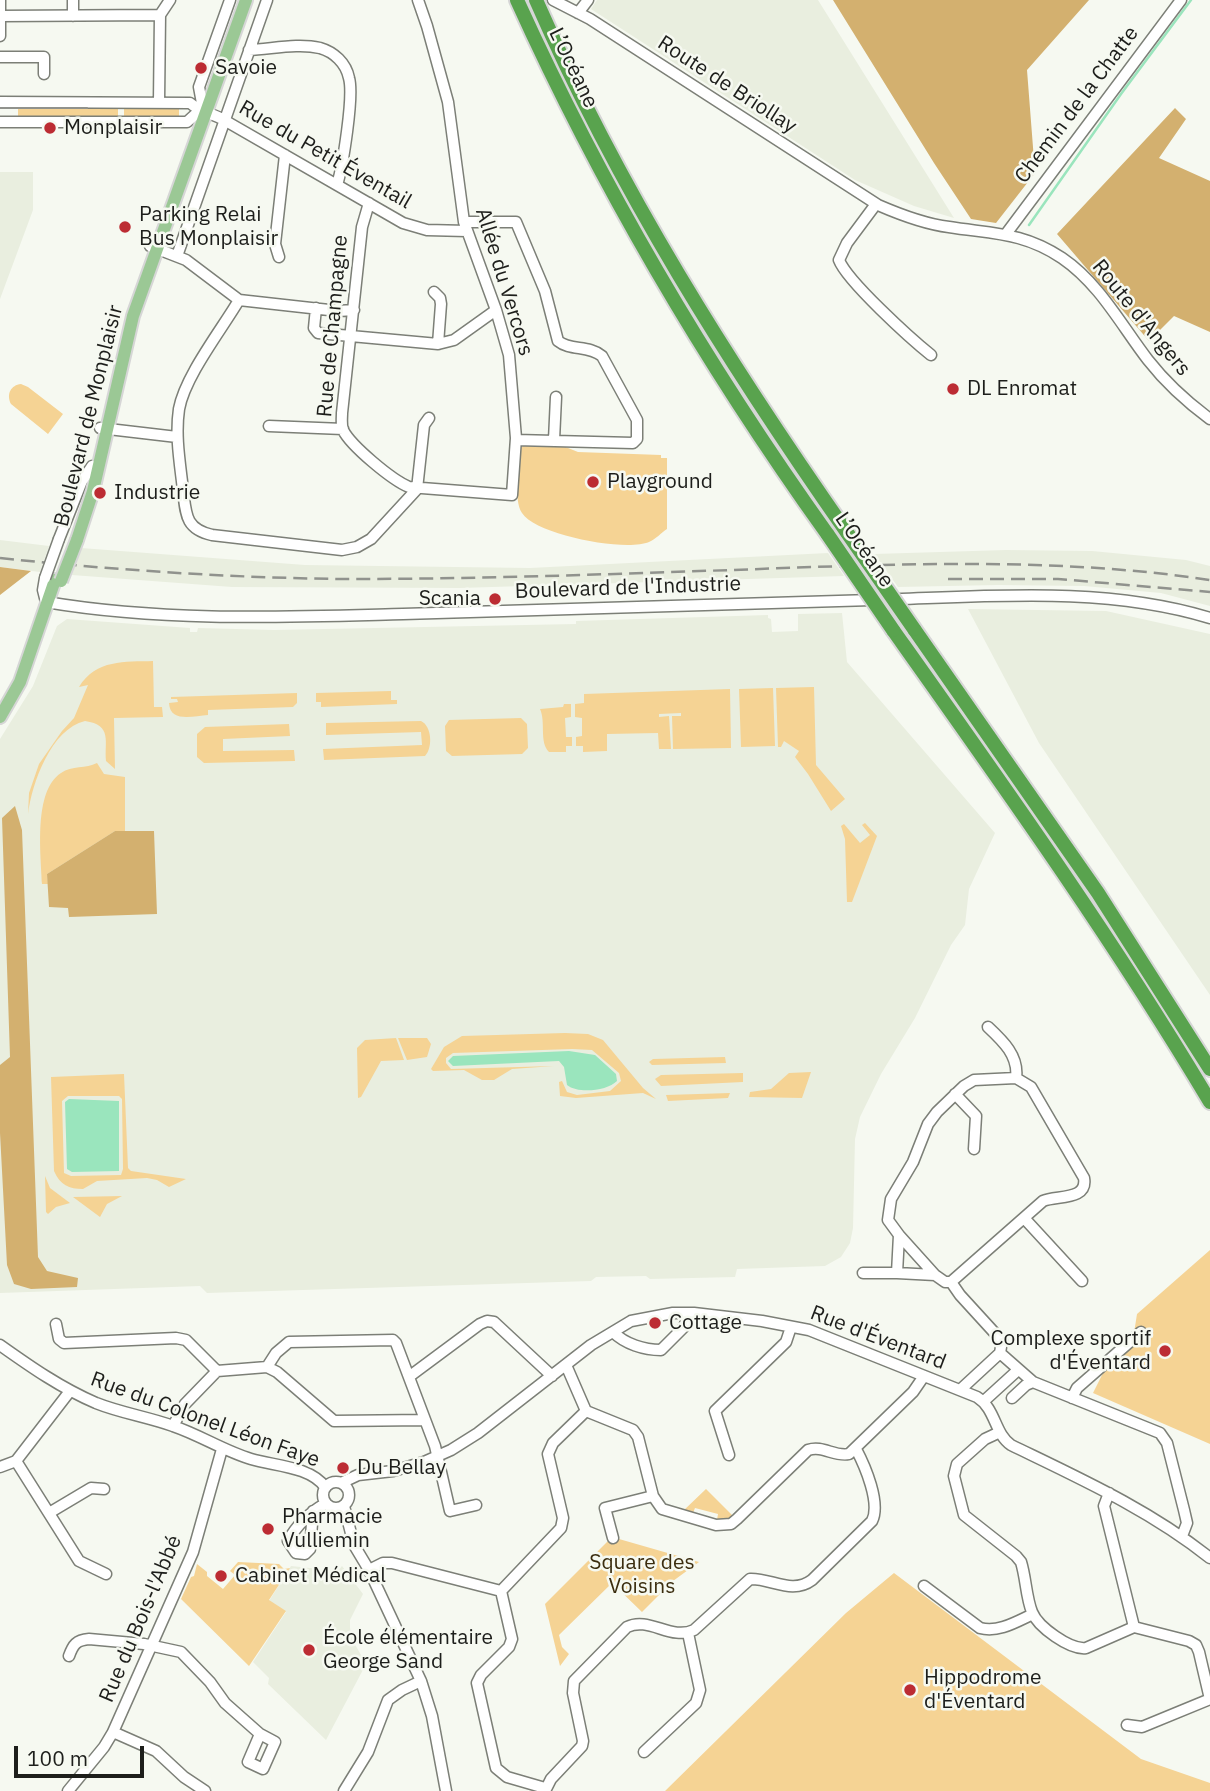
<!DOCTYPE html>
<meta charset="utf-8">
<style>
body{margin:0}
#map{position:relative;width:1210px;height:1791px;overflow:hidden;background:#f6f9f1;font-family:"IBM Plex Sans",sans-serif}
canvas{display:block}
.scale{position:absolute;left:14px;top:1746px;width:130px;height:32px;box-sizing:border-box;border:4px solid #1d1e1b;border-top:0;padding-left:9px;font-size:21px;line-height:24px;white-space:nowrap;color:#1d1e1b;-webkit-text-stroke:5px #f6f9f1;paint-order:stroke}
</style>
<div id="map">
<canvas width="1210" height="1791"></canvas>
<div class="scale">100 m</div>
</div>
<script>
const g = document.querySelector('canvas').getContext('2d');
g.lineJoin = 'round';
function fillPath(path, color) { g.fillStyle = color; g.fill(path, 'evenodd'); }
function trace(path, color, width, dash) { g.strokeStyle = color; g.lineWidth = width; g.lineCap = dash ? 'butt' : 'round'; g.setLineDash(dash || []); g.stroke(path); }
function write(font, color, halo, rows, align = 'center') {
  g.font = font + ' "IBM Plex Sans",sans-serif'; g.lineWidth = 5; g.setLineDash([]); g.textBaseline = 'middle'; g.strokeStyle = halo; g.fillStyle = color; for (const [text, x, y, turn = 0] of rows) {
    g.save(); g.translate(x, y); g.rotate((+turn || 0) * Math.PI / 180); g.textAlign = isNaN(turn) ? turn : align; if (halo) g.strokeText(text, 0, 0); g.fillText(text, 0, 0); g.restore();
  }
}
fillPath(new Path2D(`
 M597 0H818L954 218 914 206 855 180 591 9Z
 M0 172H33V210L0 299Z
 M0 540 49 546 40 572 0 567Z
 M81 548 305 565 530 568 828 553 844 576 460 588 232 587 72 575Z
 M1006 550 1092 551 1186 560 1210 566V606L1161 593 1084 586 998 585 898 587 874 554Z
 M968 609 1106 611 1210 634V995L1039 743Z
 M842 613 847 662 995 833 969 889 965 925 951 945 915 1018 881 1074 860 1117 855 1139 853 1228 850 1243 841 1257 825 1266 737 1269 735 1277 650 1279 646 1276 596 1277 591 1281 207 1293 200 1286 0 1293V739L33 686 57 626 67 619 190 628V632H197L198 628 274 630 576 624V621L768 615V618L771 619 772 632 798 631V614Z
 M291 1566 338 1571 342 1566 363 1594 350 1620V1628L352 1639 366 1664 326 1740 268 1684 269 1678 253 1662 286 1612 269 1601Z`), '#e9eedf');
fillPath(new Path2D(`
 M18 106H118V118H18Z
 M124 106 179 107V119L124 118Z
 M21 384 28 387 63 414 48 434 11 404C6 394 11 385 21 384Z
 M524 445 563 446 578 452 661 455V458H667V529C661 533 656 539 649 542 625 552 536 535 522 513 513 499 519 465 520 449Z
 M153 661 154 707H162L163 717 114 718 115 769 106 761C104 742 113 725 85 721 51 729 32 783 28 814L29 793 39 764 62 731 74 718 88 685 79 687C96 659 125 662 153 661Z
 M814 687 816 765 845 799 831 811 808 774 795 757 799 751 784 741 781 747H778L776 688Z
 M773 688 775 746 741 747 739 689Z
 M730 689 731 748 673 749 672 716H681V713L659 714V717L669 716 671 749H659L658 733 607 734V751L583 752V746H576V737L582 736V718L575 717V704L584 703V694Z
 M391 691V700H397V704L321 707V702H316V693Z
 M297 693V703L293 707 208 710V715C193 716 170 723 169 703L178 702 177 699H171V697Z
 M564 704H571V717L565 718 566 737H572V746H566V752H549C539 742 546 722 540 709L563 707Z
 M521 718 527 724 528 748 522 754 452 756 446 751 445 726 449 720Z
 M421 721C432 726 433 748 425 756L324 760 323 749 422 745 421 732 326 735V723Z
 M289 724 290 736 223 739V751L294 750 295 761 204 763 197 757V734L205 727Z
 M97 763 104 774 125 777V831H115L47 874 48 884H42C41 855 33 791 61 773 72 765 86 769 97 763Z
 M865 823 877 836 852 902H847L845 839 841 826 844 824 860 843 870 835 862 825Z
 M565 1033 588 1034 603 1040 643 1088 656 1099 643 1093 576 1098 560 1096 559 1082 562 1081 567 1092 577 1095 610 1091 621 1081 619 1073 592 1050 572 1049 453 1053 446 1058V1063L451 1069 554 1066 512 1069 494 1080H482L464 1070 433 1071 431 1069 444 1047 462 1036Z
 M396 1038 404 1060 381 1061 361 1097 358 1098 357 1048 365 1040Z
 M398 1038H427L431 1044 427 1057 407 1060Z
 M725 1057 726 1063 652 1065 649 1062 653 1059Z
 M811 1072 802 1098 749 1097 750 1092 771 1089 789 1073Z
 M743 1073V1082L661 1086 655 1079 661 1075Z
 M124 1074 128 1168 131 1171 186 1179 169 1187 157 1180 147 1178 97 1181 83 1189C69 1189 60 1185 54 1171L51 1077ZM68 1096H119L122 1099 123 1169 121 1175 71 1176 64 1173 62 1101Z
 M730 1093 728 1098 668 1101 666 1095Z
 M45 1176 50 1188 70 1203 56 1207 48 1214 46 1212Z
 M122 1196 107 1204 100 1217 73 1197Z
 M1210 1250V1444L1093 1393 1105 1369 1134 1333 1137 1314Z
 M706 1489 733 1516 725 1520H717L718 1514 695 1508 693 1513 683 1511Z
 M619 1539 699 1562 673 1581 642 1612 612 1583 559 1635 562 1647 569 1654 560 1666 545 1604 609 1540Z
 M238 1562 279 1564 284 1569 290 1568 269 1600 286 1611 249 1666 181 1599 191 1577 194 1576 197 1564 207 1572V1576L223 1589 235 1575 230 1571Z
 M894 1573 1141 1759 1210 1783V1791H665L846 1613Z`), '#f5d394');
fillPath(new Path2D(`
 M833 0H1089L1027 70 1035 173 996 223 971 219 934 163Z
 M1175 108 1186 119 1159 158 1210 181V332L1174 316 1149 341 1057 234Z
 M0 567 31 571 0 595Z
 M15 806 22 830 38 1257 47 1271 78 1278 77 1287 31 1289 14 1284 7 1265 0 1133V1065L10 1057 2 818Z
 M115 831H154L157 914 69 917 68 908 49 907 47 874Z`), '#d3b06f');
fillPath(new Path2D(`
 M569 1051 595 1055 616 1074 617 1081C607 1091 578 1094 567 1085L564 1067 559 1061 453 1066 448 1061 453 1056Z
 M69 1099 119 1101V1171L72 1172 67 1169 65 1102Z`), '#9ae5bd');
trace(new Path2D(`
 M1029 225 1121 94 1191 0`), '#9ae5bd', 2.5);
const minor = new Path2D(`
 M553 0 590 19 878 205C901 215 924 224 949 227 993 234 1023 232 1062 258 1100 284 1121 325 1148 360 1166 383 1187 402 1210 419
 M578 13 588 0
 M160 15 170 0
 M0 16 160 15 159 102
 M73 16V0
 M0 36V0
 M249 50C272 49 298 43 320 48 334 52 346 63 349 78 354 96 343 165 337 185
 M0 57H44V74
 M0 102 190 103C200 112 212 113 224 120L403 223 427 230 467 231
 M202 103 199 87 230 0
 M0 122H187L199 111
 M369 203 362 227 342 413C342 418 341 425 343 430 351 446 392 480 409 487L512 495 516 438 509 355 496 310 464 222 448 102 427 26 418 0
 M876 204 847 243 839 260C847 281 911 339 931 355
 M464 222H516L545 291 558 341C570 351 589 345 602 356L637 420V439L633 443 516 440
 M1006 234 1181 0
 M150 246 186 260 239 300 338 311 354 310
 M177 256 267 0
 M279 257 275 244 285 155
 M434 292 440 298 441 304 438 344
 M239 300C222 329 185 376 179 409 175 436 180 463 183 490 186 514 185 529 212 535L342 550 357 547 371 539 417 489 424 425 429 418
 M316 308 314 328 318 333 438 344 454 340 496 310
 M269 426 343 429
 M100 428 177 437
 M554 440 556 397
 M59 539 82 481 92 466
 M45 578 43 590 46 602C164 622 285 617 403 614 560 610 716 604 872 600 983 597 1102 585 1210 618
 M955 1094 976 1116 974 1149
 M1024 1218 1082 1281
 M899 1235 935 1275
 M863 1273H897
 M951 1282 1043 1201C1056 1195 1088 1201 1084 1178L1031 1087 1016 1078C1019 1056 1003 1041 988 1027
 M951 1282H945L935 1275 897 1273 899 1235 888 1220 891 1199 913 1162 928 1124 937 1112 964 1086 974 1080 1016 1078
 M951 1282 960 1295 1002 1341 1000 1353 960 1390
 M56 1324 59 1339 64 1343 176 1338 186 1340 217 1371
 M613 1332C625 1344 644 1350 661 1350L684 1327 689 1313
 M0 1345C31 1367 61 1388 96 1403 121 1413 148 1417 173 1426 200 1435 224 1451 251 1459 274 1466 310 1466 325 1487
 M1000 1353 1033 1382
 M267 1367 277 1372 334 1421 425 1420
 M217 1371 267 1367 276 1353 289 1342 393 1340 396 1343 435 1446 450 1511 476 1505
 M410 1376 480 1324 487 1321 494 1322 552 1376
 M70 1391 16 1461 79 1561 106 1574
 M1012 1398 1026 1385 1033 1382 1160 1433 1167 1443 1184 1510 1187 1523 1182 1536
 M1072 1398 1077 1388 1141 1332
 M984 1401 1018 1370
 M586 1411 633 1430 638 1437 653 1496 662 1509 716 1525 731 1524 737 1519 808 1450C823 1445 834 1457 849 1454L913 1392 924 1376
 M173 1426 185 1404 217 1371
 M1000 1432 985 1439 957 1464 954 1476 964 1515 1016 1556 1021 1562C1026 1578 1026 1597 1032 1612 1038 1627 1070 1650 1086 1648L1134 1627 1189 1641 1196 1645 1199 1652 1210 1699
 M729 1455 715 1411 786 1342 791 1327
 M0 1467 16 1461
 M323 1495a13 13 0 1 1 26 0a13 13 0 1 1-26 0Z
 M341 1483 358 1475 393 1471 424 1462 451 1450 478 1433 591 1345 631 1321 673 1313H694L762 1321 809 1330 977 1397C996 1409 994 1433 1011 1445 1079 1478 1150 1510 1210 1558
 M1109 1493 1104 1506 1134 1627
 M344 1506 354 1545 369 1570 421 1681 432 1716 446 1791
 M313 1511 310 1549 305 1554 296 1553 288 1541C296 1526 310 1512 325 1504
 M49 1513 91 1488 104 1489
 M613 1538 605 1508 653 1496
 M369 1570 383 1563H392L501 1591
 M924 1586 980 1628C998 1633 1016 1622 1033 1614
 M69 1656C73 1645 76 1640 89 1639L144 1644 181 1652 210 1682 225 1703 260 1734 248 1762 263 1769 275 1742 260 1734
 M1127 1725 1142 1727 1210 1699
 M113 1732 156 1751 184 1777 205 1791
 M644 1752 696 1703 700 1690 688 1633
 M545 1788 507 1777 496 1768 477 1683 481 1675 509 1647 512 1639 501 1591 561 1528 563 1518 548 1454 553 1443 586 1411 566 1365
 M68 1791 104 1747 113 1732 193 1552 222 1449
 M344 1791 368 1752 388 1700 402 1690 421 1681
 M545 1791 551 1779 582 1746 583 1741 573 1693 574 1681 627 1627C649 1616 671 1641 694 1630L750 1579C771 1578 792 1595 812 1580L872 1521C881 1503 865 1466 856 1449`);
const major = new Path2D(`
 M77 540 93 491 133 316 246 0
 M0 717 20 682 55 580`);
const highway = new Path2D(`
 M517 0C602 188 708 367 828 535
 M536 0C619 190 730 365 848 534
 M914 629 1098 893 1210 1069
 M893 630C1003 785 1113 939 1210 1102`);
trace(minor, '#7c7f77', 13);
trace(major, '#d6d6d6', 16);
trace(highway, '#d6d6d6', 18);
trace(minor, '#fff', 10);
trace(major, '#9bc895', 12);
trace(highway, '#59a34e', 14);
trace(new Path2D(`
 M0 108H87`), '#90928d', 2);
trace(new Path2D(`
 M0 558C115 570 231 578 346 579 454 579 561 576 669 572 849 567 1031 553 1210 580
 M948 579H1058L1210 592`), '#90928d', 2.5, [14, 7]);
const minorBridge = new Path2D(`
 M45 578 59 539`);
const majorBridge = new Path2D(`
 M61 581 77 540`);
const highwayBridge = new Path2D(`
 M848 534 914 629
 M828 535 893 630`);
trace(minorBridge, '#7c7f77', 13, []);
trace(majorBridge, '#d6d6d6', 16, []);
trace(highwayBridge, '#d6d6d6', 18, []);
trace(minorBridge, '#fff', 10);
trace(majorBridge, '#9bc895', 12);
trace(highwayBridge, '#59a34e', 14);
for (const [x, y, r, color] of [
 [201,68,7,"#bc2c33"],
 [50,128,7,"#bc2c33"],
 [125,227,7,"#bc2c33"],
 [953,389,7,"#bc2c33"],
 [593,482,7,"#bc2c33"],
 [100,493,7,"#bc2c33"],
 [495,599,7,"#bc2c33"],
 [655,1323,7,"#bc2c33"],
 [1165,1351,7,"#bc2c33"],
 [343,1468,7,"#bc2c33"],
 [268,1529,7,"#bc2c33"],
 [221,1576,7,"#bc2c33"],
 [309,1650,7,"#bc2c33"],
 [910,1690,7,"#bc2c33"]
]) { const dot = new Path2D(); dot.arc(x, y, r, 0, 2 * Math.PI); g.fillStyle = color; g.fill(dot); trace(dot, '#f6f9f1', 2.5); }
write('21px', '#1d1e1b', '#f6f9f1', [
 ["Savoie",215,68],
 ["Monplaisir",64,128],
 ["Parking Relai",139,215],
 ["Bus Monplaisir",139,239],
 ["DL Enromat",967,389],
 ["Playground",607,482],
 ["Industrie",114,493],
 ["Scania",481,599,"right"],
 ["Cottage",669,1323],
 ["Complexe sportif",1151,1339,"right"],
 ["d'Éventard",1151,1363,"right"],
 ["Du Bellay",357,1468],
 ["Pharmacie",282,1517],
 ["Vulliemin",282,1541],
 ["Cabinet Médical",235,1576],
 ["École élémentaire",323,1638],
 ["George Sand",323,1662],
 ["Hippodrome",924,1678],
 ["d'Éventard",924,1702]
], 'left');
write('21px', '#1d1e1b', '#f6f9f1', [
 ["L’Océane",573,68,64],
 ["Route de Briollay",727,85,33],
 ["Chemin de la Chatte",1077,105,-53],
 ["Rue du Petit Éventail",325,155,30],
 ["Allée du Vercors",504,282,73],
 ["Route d'Angers",1141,318,51],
 ["Rue de Champagne",333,326,-85],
 ["Boulevard de Monplaisir",89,416,-76],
 ["L’Océane",864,550,55],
 ["Boulevard de l'Industrie",628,588,-2],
 ["Rue d'Éventard",878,1338,21],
 ["Rue du Colonel Léon Faye",205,1420,20],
 ["Rue du Bois-l'Abbé",141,1619,-67]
]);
write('21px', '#3b2d0f', '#f6f9f1', [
 ["Square des",642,1563],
 ["Voisins",642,1587]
]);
</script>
